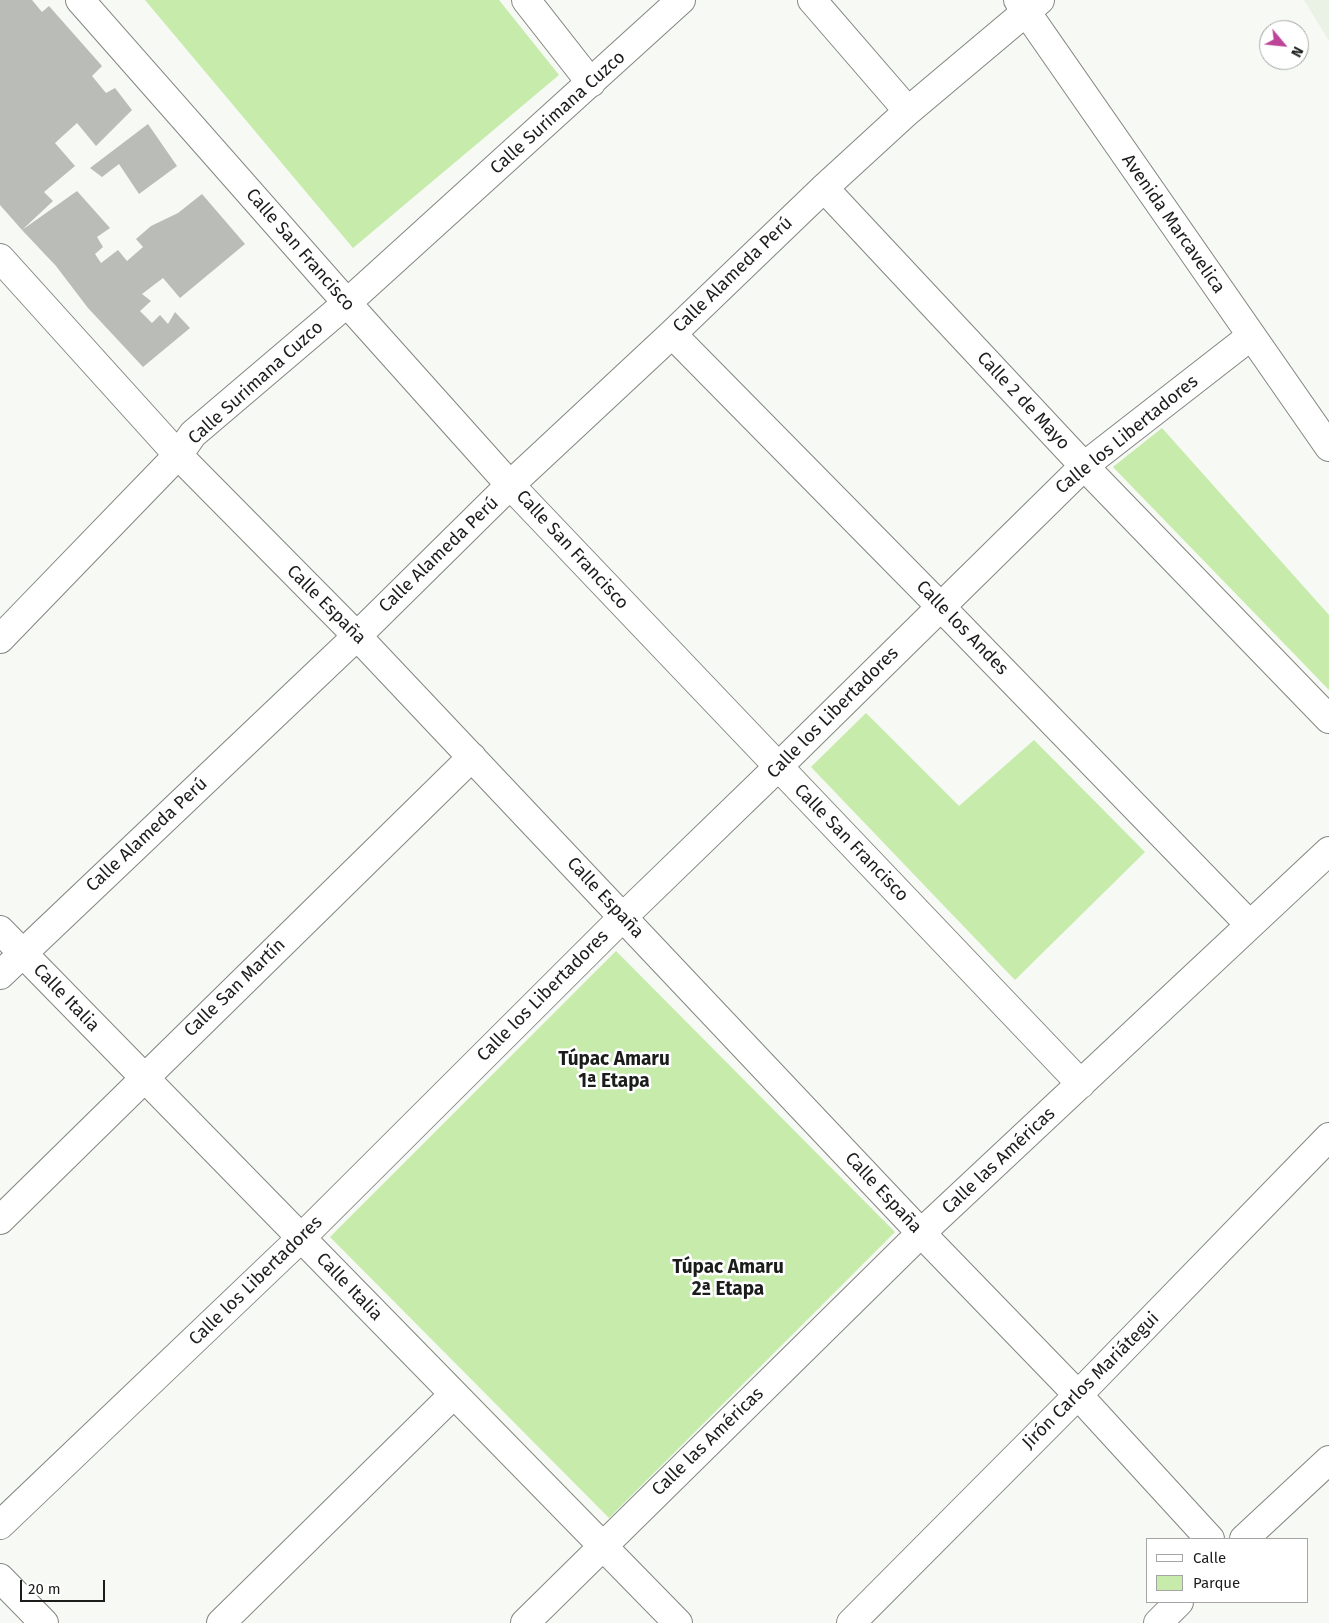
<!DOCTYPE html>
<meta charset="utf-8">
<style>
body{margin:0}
#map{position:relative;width:1329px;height:1623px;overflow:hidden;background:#f6f9f4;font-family:"Fira Sans",sans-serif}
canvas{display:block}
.legend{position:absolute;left:1146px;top:1538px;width:162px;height:65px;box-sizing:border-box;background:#fff;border:1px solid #a4a5a4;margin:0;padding:6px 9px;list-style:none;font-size:15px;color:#1b1d1b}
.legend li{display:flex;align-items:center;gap:10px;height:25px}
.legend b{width:25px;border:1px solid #a4a5a4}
.north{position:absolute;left:1259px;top:20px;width:50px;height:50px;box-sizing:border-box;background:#fff;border:1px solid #a4a5a4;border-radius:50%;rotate:118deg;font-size:14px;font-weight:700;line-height:20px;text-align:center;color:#1b1d1b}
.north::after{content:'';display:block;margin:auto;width:18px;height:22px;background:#bd4498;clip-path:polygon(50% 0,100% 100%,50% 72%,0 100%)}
.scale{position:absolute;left:20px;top:1580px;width:85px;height:22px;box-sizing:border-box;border:2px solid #1b1d1b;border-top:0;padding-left:6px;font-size:15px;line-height:18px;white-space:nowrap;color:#1b1d1b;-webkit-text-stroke:4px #fff;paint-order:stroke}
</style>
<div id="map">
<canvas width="1329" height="1623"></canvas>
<ul class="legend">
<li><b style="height:6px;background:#fff"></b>Calle</li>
<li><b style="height:14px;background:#c6ebaa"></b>Parque</li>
</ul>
<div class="north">N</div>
<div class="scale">20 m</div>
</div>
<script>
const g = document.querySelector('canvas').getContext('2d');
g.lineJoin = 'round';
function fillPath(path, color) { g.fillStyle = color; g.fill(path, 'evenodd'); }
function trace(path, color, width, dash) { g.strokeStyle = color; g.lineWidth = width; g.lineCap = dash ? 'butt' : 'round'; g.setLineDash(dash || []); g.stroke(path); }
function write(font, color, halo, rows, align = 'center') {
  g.font = font + ' "Fira Sans",sans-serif'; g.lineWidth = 5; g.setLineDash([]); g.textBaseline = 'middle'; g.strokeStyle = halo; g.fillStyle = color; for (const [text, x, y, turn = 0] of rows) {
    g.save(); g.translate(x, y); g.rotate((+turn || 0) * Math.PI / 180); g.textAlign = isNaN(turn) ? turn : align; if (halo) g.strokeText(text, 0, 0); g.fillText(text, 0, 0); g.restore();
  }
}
fillPath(new Path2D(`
 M1304 0H1329V41Z`), '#eaf1e5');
fillPath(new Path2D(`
 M145 0H499L559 75 353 248Z
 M1162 428 1329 615V690L1113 467Z
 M866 713 959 806 1034 740 1145 852 1015 980 811 767Z
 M616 951 895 1232 609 1518 330 1237Z`), '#c6ebaa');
fillPath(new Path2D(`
 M0 0H32L42 12 49 6 102 66 92 76 106 93 115 88 132 110 96 146 77 123 55 143 75 166 44 192 53 201 22 230 0 205Z
 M148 124 177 166 139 194 119 164 102 177 90 168Z
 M77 191 110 228 97 237 103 247 95 254 101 263 118 250 127 261 143 247 136 239 151 226 178 213 202 194 245 244 180 298 163 278 142 294 151 301 140 311 152 323 160 315 168 324 175 312 190 328 143 367 88 308 56 266 22 230Z`), '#b9bcb7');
const minor = new Path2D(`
 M80 0 347 303 510 485 1081 1084
 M526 0 591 83
 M812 0 908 111
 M1018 0 1329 447
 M824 188 1084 466 1329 719
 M0 258 178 455 357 636 921 1233 1078 1395 1210 1539
 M672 334 940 606 1250 925
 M0 639 178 455 193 434 347 303 681 0
 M0 930 678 1623
 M0 975 357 636 510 485 672 334 824 188 908 111 1040 0
 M0 1220 472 757
 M0 1525 301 1238 623 917 778 767 1084 466 1251 336
 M1244 1539 1329 1460
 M0 1578 44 1623
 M221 1623 454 1394
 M525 1623 921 1233 1329 851
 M851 1623 1078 1395 1329 1137
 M1158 1623 1179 1602`);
trace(minor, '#838681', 30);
trace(minor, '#fff', 28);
write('18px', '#1b1d1b', '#fff', [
 ["Calle Surimana Cuzco",558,113,-42],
 ["Avenida Marcavelica",1173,224,55],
 ["Calle San Francisco",300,250,49],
 ["Calle Alameda Perú",733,275,-44],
 ["Calle Surimana Cuzco",256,383,-42],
 ["Calle 2 de Mayo",1023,401,47],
 ["Calle los Libertadores",1127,435,-39],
 ["Calle San Francisco",572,550,47],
 ["Calle Alameda Perú",439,555,-44],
 ["Calle España",326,605,45],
 ["Calle los Andes",962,628,46],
 ["Calle los Libertadores",833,713,-45],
 ["Calle Alameda Perú",147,835,-43],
 ["Calle San Francisco",851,843,46],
 ["Calle España",605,898,47],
 ["Calle San Martín",235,988,-44],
 ["Calle los Libertadores",543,996,-45],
 ["Calle Italia",66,998,46],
 ["Calle las Américas",999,1161,-43],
 ["Calle España",883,1193,47],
 ["Calle los Libertadores",256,1281,-44],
 ["Calle Italia",349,1287,46],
 ["Jirón Carlos Mariátegui",1091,1381,-45],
 ["Calle las Américas",708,1442,-44]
]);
write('bold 19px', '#1b1d1b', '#fff', [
 ["Túpac Amaru",614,1060],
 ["1ª Etapa",614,1082],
 ["Túpac Amaru",728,1268],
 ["2ª Etapa",728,1290]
]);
</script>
